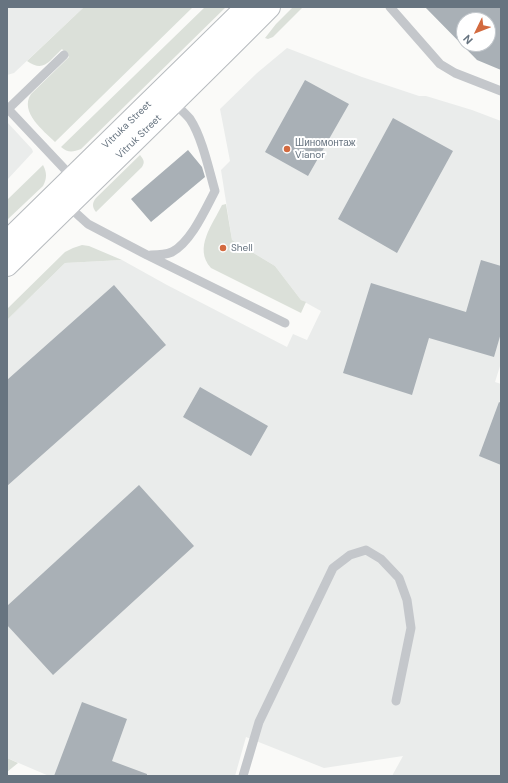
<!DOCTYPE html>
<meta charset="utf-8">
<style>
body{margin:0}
#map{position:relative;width:508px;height:783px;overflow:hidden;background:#fafaf8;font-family:"DM Sans",sans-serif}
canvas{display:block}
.frame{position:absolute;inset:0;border:8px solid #677480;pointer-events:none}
.north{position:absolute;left:456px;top:12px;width:40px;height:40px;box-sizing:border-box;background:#fff;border:1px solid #c2c7cc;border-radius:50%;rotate:227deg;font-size:11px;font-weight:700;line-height:16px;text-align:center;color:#677480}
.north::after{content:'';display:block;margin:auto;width:14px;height:18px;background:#d36a3f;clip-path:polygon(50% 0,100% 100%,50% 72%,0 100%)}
</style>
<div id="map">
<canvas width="508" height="783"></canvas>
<div class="frame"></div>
<div class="north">N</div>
</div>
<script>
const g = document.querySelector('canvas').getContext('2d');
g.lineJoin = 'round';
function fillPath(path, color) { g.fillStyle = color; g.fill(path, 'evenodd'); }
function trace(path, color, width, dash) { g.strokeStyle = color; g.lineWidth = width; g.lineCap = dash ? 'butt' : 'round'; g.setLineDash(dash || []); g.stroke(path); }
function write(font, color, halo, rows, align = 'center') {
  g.font = font + ' "DM Sans",sans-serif'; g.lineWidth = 4; g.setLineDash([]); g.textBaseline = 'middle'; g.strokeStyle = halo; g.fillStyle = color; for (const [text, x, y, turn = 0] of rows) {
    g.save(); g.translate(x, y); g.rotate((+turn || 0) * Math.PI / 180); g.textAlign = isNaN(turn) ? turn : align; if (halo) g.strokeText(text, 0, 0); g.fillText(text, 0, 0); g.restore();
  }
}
fillPath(new Path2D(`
 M7 7H84L14 73 7 75Z
 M287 48 362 77 419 96H426L472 110 501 121V363L495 382 501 384V776H392L403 756 324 768 246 737 235 776H49L7 758V320L65 263 122 260 167 285 287 347 293 334 307 340 321 311 301 300 275 266 232 240 221 170 230 161 220 109 257 73Z
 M7 122 32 149 33 152 7 180Z`), '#eaeceb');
fillPath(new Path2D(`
 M84 7H193L55 142C44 131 19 112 31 94L69 57 62 49C49 61 44 73 27 61Z
 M205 7H226L81 149C73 152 68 153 61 147Z
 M293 7H303L273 37 268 39 265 38 276 24Z
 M140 155C144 160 145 162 142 167L96 212C92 207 92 203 96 198Z
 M43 165C47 173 47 178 43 186L7 220V200Z
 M226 204 232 240 275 266 301 300 306 302 301 313 211 268C193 248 213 224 222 205Z
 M82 245 89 246 122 260 65 263 7 320V309L65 252 73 248Z
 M7 758 18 763 7 772Z`), '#dbe0d9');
fillPath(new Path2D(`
 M425 7H501V70L477 60ZM464 20H488V44H464Z
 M305 80 349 104 308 176 265 152Z
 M393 118 453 151 397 253 338 219Z
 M188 150 202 167 205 177 151 222 131 199Z
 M481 260 501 266V333L494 357 429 338 412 395 343 373 371 283 466 312Z
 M114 285 166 345 7 486V380Z
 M200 387 268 426 251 456 183 417Z
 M499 402 501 403V465L479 456Z
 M139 485 194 546 53 675 7 625V606Z
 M82 702 127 719 112 761 147 774V776H54Z`), '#a9b0b6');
const secondary = new Path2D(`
 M7 242 247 7
 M7 265C94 179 183 94 269 7`);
trace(secondary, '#b7bbbf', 24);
trace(new Path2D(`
 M390 7 440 64 455 73 501 91
 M64 55 8 109 73 178
 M67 205 88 224 147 255 285 323
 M151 255C158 255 165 255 172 252 191 242 205 210 215 191 209 170 202 137 190 119 185 113 178 107 172 101
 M243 776 259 722 333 568 350 555 366 550 381 559 399 578 407 600 411 628 396 701`), '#c4c7cb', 9);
trace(secondary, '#fff', 22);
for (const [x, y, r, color] of [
 [287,149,4,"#d36a3f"],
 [223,248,4,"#d36a3f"]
]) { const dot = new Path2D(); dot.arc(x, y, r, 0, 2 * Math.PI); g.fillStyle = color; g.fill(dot); trace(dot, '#fff', 1.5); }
write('10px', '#677480', '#fff', [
 ["Vitruka Street",127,125,-44],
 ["Vitruk Street",139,137,-44]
]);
write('10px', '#677480', '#fff', [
 ["Шиномонтаж",295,143],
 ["Vianor",295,155],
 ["Shell",231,248]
], 'left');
</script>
